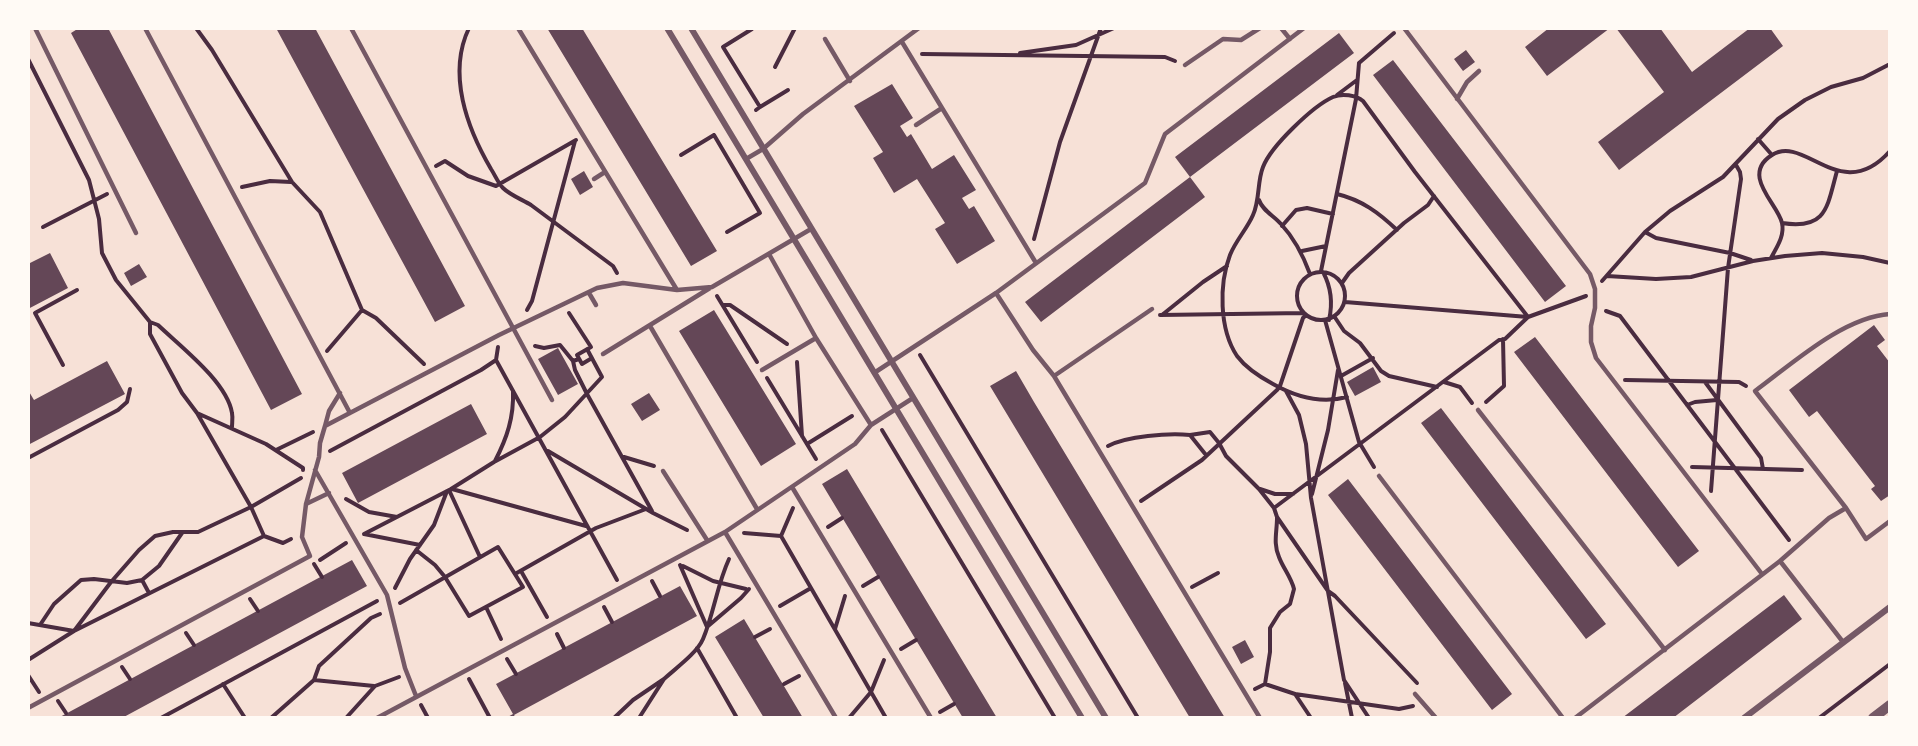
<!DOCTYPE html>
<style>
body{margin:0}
#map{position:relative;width:1918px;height:746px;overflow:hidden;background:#f7e1d7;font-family:Raleway,sans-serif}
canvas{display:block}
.frame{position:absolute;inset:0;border:30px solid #fffaf5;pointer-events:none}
</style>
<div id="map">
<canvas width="1918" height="746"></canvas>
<div class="frame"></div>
</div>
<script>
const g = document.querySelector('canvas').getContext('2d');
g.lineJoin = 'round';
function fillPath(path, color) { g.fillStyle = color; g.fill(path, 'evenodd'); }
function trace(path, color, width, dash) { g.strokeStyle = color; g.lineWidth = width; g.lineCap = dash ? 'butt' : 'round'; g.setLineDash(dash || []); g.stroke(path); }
fillPath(new Path2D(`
 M79 28H108L302 394 271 410 71 33Z
 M276 28H315L465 306 435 322Z
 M547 28H582L717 251 691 266Z
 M1549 28H1610L1547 76 1525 47Z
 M1616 28H1660L1692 72 1750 28H1770L1783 46 1619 170 1598 142 1664 92Z
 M1339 33 1354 53 1190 177 1175 157Z
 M1466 50 1475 62 1463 71 1454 59Z
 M1393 60 1566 286 1545 302 1373 75Z
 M892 84 913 118 900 126 907 137 911 134 932 169 954 155 976 190 962 198 969 209 974 206 995 241 957 264 935 229 945 223 917 179 894 193 873 158 883 152 854 106Z
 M584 171 593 187 580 195 571 179Z
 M1190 177 1205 197 1041 322 1025 302Z
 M50 253 68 288 28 309V264Z
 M139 264 147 277 131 286 124 273Z
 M714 310 796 444 761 466 679 331Z
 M1874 325 1885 340 1877 346 1890 363V495L1881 501 1871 489 1875 486 1817 411 1809 417 1789 390Z
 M1535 337 1699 551 1678 567 1514 352Z
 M558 348 578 384 558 395 538 359Z
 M107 361 125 394 28 445V390L34 400Z
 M1373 367 1381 382 1355 396 1347 382Z
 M1016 371 1034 402 1225 718H1190L990 386Z
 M649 393 660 410 642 421 631 404Z
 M471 404 487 434 358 503 342 473Z
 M1441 408 1606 624 1586 639 1421 423Z
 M847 469 997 718H963L822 484Z
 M1348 479 1512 694 1492 710 1328 495Z
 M352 560 367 586 122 718H58Z
 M680 586 697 616 514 715 516 718H506L513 714 496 684Z
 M1784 595 1802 619 1673 718H1622Z
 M744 619 803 718H764L715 637Z
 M1245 640 1254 657 1241 664 1232 647Z`), '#644757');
trace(new Path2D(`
 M196 28 212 50 292 182 320 212 362 310
 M469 28C447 74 467 128 491 169 495 175 498 183 503 188 510 195 523 200 531 205 558 225 585 245 613 266L617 273
 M752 29 723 47 760 107 756 110
 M1020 53 1076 45 1114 28
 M922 54 1165 57 1175 61
 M28 59 89 180 99 219 102 253 116 280 150 322 158 325C181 347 227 382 232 413 233 418 232 423 232 427
 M775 67 795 28
 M1337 95 1357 80
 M760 107 788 90
 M714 135 760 213 727 232
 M1758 139 1772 155
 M681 155 714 135
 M436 166 445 161 468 176 496 186
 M496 186 576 140
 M242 187 270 181 291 182
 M1337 194C1362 200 1379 213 1397 230
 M1259 200C1263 211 1273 215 1281 224 1295 239 1303 255 1310 274
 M1782 223C1827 230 1827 207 1837 171
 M1282 226 1296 210 1307 208 1333 214
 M43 227 107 194
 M1645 232 1656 238 1730 253 1751 260
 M1034 239 1060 142 1101 28
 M1302 251 1326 246
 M1771 258C1776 248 1785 236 1782 223 1778 204 1740 175 1772 155 1805 134 1841 206 1890 151
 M1321 271 1356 99 1359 63 1394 33
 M1297 296a24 24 0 1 1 48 0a24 24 0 1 1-48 0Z
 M1323 272C1331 287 1333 303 1329 320
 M1607 276 1656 279 1691 277 1753 261 1785 256 1822 253 1863 257 1890 263
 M1602 281 1645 232 1670 211 1723 177 1778 119 1805 100 1831 87 1863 78 1890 64
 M1342 283 1349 273 1404 223 1428 205 1434 196
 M717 296 757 362
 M1345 302 1528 317 1586 296
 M723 305H730L787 344
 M527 310 532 301 575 141
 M1606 311 1620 316 1789 540
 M569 313 591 347 577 355 582 364 592 358
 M1160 315 1304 313
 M1162 315 1203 282 1227 266
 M1334 316 1344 331 1360 343 1381 371 1389 376 1437 387
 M1325 320 1359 442 1374 467
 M150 322V334L182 393 197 413 266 444 303 468V470
 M535 346 544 348 560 345 573 361 579 359
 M327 351 362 310 376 318 424 364
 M920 355 1138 718
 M496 360 617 580
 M573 361 575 370 587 394 652 511
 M797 362 802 436
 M63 365 35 313 77 290
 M1341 376 1373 358
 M767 378 816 459
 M1625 380 1739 382 1746 386
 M1444 382 1460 387 1472 403
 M1705 382 1761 458 1763 469
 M1286 391 1299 415 1306 444 1311 498 1344 680 1369 718
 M1486 402 1504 386 1503 339
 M1687 405 1695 402 1717 400
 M197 413 251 507 264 536 283 543 291 539
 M882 430 1055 718
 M1190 435 1210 432 1219 443 1226 456 1259 489 1274 508 1499 340 1505 339 1528 317 1415 172 1363 101C1356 95 1342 93 1333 97 1313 106 1271 146 1263 167 1257 182 1260 200 1253 215 1247 229 1236 240 1230 255 1219 284 1219 329 1237 356 1246 368 1260 377 1273 384 1296 397 1321 404 1347 397
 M807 444 852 416
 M1108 446C1127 436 1168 433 1190 435L1206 455
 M276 450 313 432
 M330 451 481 370 496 360 498 347
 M548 451 653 513 687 530
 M624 457 654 466
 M28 458 118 410 127 402 130 389
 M495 461C507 438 514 417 513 391
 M1692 467 1802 470
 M452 489 586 526
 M1260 489 1275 494H1293
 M449 490 480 557
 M1711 491 1728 268 1741 179 1740 172 1736 165
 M1312 494 1328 430 1338 370
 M346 499 369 512 397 517
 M1141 501 1202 460 1277 390 1280 386 1303 318 1306 315
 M793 508 781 536 886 718
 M1274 508 1277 517 1328 591 1335 596 1417 683
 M828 527 842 518
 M744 533 781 536
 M364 534 451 489 494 462 540 437 565 417 602 377 587 349
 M364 534 420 545
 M320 560 346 543
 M314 564 322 577
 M680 565 707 627 741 598 749 589
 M683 566 713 581 746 589
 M521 571 547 617
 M515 574 596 528 646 509
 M652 581 660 596
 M863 586 878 577
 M1192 587 1218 573
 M395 588 410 559 434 525 447 491
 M149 593 142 580 159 566 182 533
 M250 599 258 611
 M400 603 498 547 523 587 469 616 445 577 435 565 416 550
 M780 606 811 588
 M486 607 501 639
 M604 607 612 622
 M28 623 74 631 111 582 139 550 155 536 173 532H198L251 507 301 478
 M40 625 54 604 81 580 94 579 127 583 142 580
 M835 629 845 596
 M186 633 194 645
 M557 634 564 648
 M755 637 770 629
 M697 648 737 718
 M901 649 916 640
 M507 659 516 674
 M28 660 74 631 264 536
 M122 667 130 679
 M28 675 39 692
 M469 679 490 718
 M664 679C676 668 697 653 703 639 714 613 717 585 729 559
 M314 680 374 686
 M1345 683 1352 718
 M223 684 245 718
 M784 684 799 676
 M1265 684 1270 652V628L1280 612 1290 604 1294 589C1291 577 1283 568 1279 557 1273 543 1277 532 1277 518
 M1255 689 1265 684 1295 694 1311 718
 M1295 694 1399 709 1413 706
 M58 701 66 713
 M421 705 428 718
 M940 712 954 704
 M161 718 377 601
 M271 718 314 680 319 666 371 618 380 614
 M346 718 375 686 399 677
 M614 718 633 700 664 679 639 718
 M849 718 871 692 884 660
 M1819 718 1890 664`), '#4a2c40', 4);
trace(new Path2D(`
 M35 28 136 233
 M145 28 350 413
 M351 28 552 400
 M518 28 677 290
 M1281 28 1290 39
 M1404 28 1590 274 1595 289V308L1591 326V342L1596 358 1762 574
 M825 39 850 81
 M902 42 1036 263
 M1185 65 1223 39 1241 40 1260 28
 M1457 99 1467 82 1479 71
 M916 125 942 108
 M746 159 763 149 803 114 919 28
 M594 179 605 172
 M769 254 816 338 871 425
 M589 293 596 305
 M996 293 1033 350 1054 376 1260 718
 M650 326 757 509
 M603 354 710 288
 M762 370 816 338
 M874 373 996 293 1145 183 1165 134 1304 28
 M1054 376 1152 309
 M1478 410 1665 650
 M325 426 329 411 340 393
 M315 470 387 595 405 668 416 696
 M663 471 707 540
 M1379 476 1563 718
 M792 487 931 718
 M306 504 329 493
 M1846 508 1866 539 1890 521
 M725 532 836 718
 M1780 561 1829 518 1846 508 1755 391C1792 364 1843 317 1890 314
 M1415 694 1436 718
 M28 708 310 556 302 537 306 504 319 457 320 443 325 426 499 335 597 288 623 283 677 290 712 287 811 229
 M377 718 725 532 855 444 871 425 913 398
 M1575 718 1780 561 1843 642`), '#755966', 4.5);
trace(new Path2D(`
 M667 28 1082 718
 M691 28 1106 718
 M1744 718 1890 607`), '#755966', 6);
trace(new Path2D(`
 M1873 718 1890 705`), '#755966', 10);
</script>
